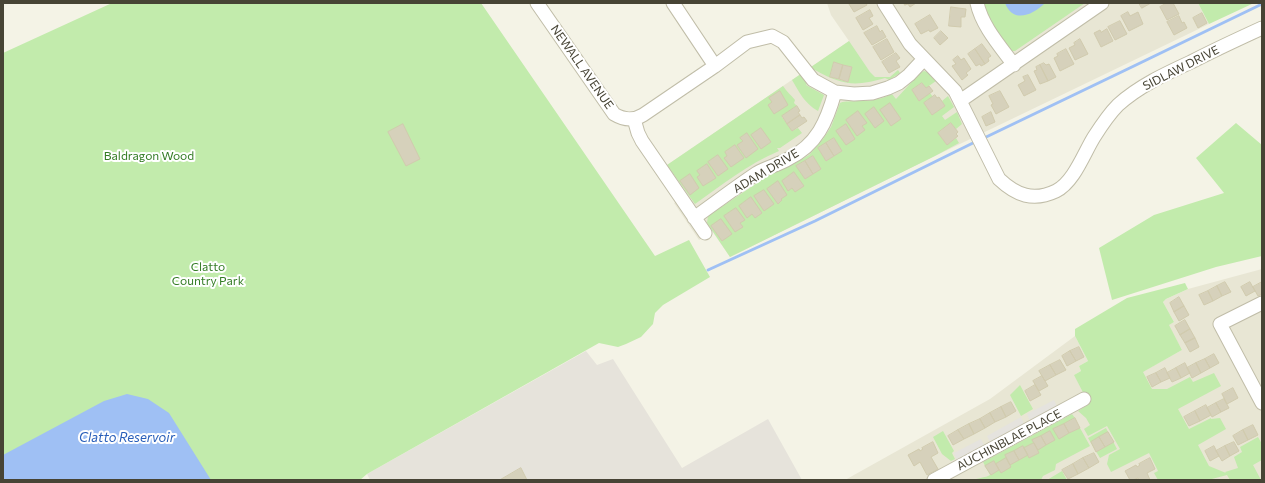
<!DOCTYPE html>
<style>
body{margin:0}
#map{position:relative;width:1265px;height:483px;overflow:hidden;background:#f4f3e6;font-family:Commissioner,sans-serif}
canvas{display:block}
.frame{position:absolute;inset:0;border:4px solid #474435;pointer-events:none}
</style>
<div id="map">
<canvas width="1265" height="483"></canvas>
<div class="frame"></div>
</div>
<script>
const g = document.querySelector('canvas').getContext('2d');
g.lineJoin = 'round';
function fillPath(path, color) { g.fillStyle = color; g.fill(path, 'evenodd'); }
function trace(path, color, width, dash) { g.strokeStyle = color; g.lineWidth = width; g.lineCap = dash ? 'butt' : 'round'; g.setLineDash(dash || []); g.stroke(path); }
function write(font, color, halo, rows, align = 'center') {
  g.font = font + ' Commissioner,sans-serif'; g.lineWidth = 4; g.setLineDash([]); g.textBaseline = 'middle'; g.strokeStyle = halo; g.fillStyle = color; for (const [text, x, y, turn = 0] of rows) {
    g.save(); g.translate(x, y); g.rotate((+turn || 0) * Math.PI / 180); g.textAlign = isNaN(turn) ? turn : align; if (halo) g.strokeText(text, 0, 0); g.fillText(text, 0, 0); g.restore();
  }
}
fillPath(new Path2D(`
 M827 3H1198L1209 24 935 156 730 257 712 231 699 240 674 203 687 194 667 165 849 41 831 15Z
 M1262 269V480H845L990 399 1075 336 1088 361 1079 366 1081 371 1074 375 1144 371 1182 350 1168 325 1174 322 1163 302 1166 299 1188 289Z`), '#e8e6d4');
fillPath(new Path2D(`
 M586 351 597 365 613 359 682 468 768 419 802 480H370L367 474Z`), '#e6e3db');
fillPath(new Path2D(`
 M112 3H481L655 256 689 240 710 277 663 305 655 313 653 324 641 337 626 344 618 347 599 343 367 474 360 480H3V53Z
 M981 3H1085L1015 51H1010L989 22Z
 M1198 3H1254L1209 24Z
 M849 41 870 72 875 77H890L898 70 900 73 889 80 885 78C855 87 842 85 815 70L806 85 824 95 818 111C804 103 800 93 792 80ZM834 63 852 67 848 82 830 77Z
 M924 71 927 72 936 81 926 88 922 83 912 90 919 101 930 93 933 97 924 103 932 115 945 106 942 101 948 96 954 107 942 116 945 120 957 112 962 124 956 129 951 123 938 133 947 145 956 138 959 143 935 156 730 257 707 223 708 216 760 181 773 173 792 165 809 155 823 139 831 127 840 103C845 100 865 102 873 100 880 99 886 97 892 94L896 99 920 73ZM834 138 842 151 826 161 818 148ZM813 156 821 169 805 179 797 166Z
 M783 86C787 92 791 95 795 100L794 103 797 106 782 117 792 131 798 128 802 133 780 148H777L779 151C748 164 722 185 695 204L667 165Z
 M1236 123 1262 145V256L1216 267 1112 300 1099 248 1154 215 1224 193 1196 158Z
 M1185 283 1188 289 1166 299 1163 302 1174 322 1169 325 1182 350 1143 372 1152 389H1167L1190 377 1193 382 1214 373 1221 386 1178 409 1189 429 1211 418V419L1220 418 1226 429 1198 445 1209 466 1226 473 1225 472 1238 468 1234 457 1242 452 1240 447 1258 437 1262 444V460L1253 465 1261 480H1230L1227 475 1208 480H1158L1154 473 1158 471 1149 453 1111 472 1107 464 1109 455 1120 449 1107 426 1088 436 1084 429 1090 425 1086 418 1078 411 1089 404 1074 375 1081 371 1079 366 1088 361 1075 336V329L1127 298Z
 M1020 385 1033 409 1021 416 1010 395Z
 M1072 414 1075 418 1064 424 1069 433 1080 428 1090 446 1056 464 1055 470 1043 476 1041 480H974C980 477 985 478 990 475L983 462Z
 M1106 428 1117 449 1100 458 1088 438Z
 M943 431 954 451 952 453 955 459 951 461 942 454 933 437Z
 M1062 471 1067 480H1047Z`), '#c2ebac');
fillPath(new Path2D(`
 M1054 400 1057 406 1030 421 1027 414Z
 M1021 417 1024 424 990 442 987 436Z
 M981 439 984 445 957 460 954 453Z`), '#e5e3de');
fillPath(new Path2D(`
 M1005 3H1045C1033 15 1013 24 1005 3Z
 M127 394 148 399 169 413 211 480H3V455L104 401Z`), '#9fc0f4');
trace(new Path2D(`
 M982 139 1136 65 1262 4
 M708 270 815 221 977 141`), '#9fc0f4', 3);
const building = new Path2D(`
 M852 3H866L867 5 854 12 849 4Z
 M904 3H916L910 7 908 4 905 5Z
 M1139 3H1151L1142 8Z
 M1167 3H1173L1179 14 1167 20 1160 7Z
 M951 7 966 9 965 17H961V27L949 26Z
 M870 10 873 16 869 18 873 24 863 30 856 18Z
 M1128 12 1130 16 1138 12 1143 24 1129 31 1121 16Z
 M1202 13 1207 23 1198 28 1193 18Z
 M930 15 938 28 930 32 929 30 921 34 915 24Z
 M1179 16 1182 23 1184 22 1187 28 1174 35 1167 22Z
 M1120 21 1127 34 1115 40 1108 27Z
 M877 26 880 32 882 30 886 37 872 45 864 33Z
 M1107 29 1113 41 1101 47 1094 33 1100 30 1101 32Z
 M941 31 948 38 940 45 934 38Z
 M887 39 894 52 881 60 873 47Z
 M1080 39 1088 54 1075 60 1069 48 1075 45 1074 43Z
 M982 44 991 56 988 58 989 61 985 64 975 49Z
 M975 49 985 64 981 66 980 64 976 66 968 54Z
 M1066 49 1074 64 1060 71 1054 58 1058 56 1057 54Z
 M896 53 900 58 896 61 900 67 889 73 882 62Z
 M958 56 961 60 964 58 971 69 966 73 968 75 962 80 952 66 956 64 953 60Z
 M834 62 843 65 839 79 830 77Z
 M1044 63 1046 65 1049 64 1056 77 1048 81 1040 65Z
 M843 65 852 67 848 82 839 79Z
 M1040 65 1048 81 1040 84 1034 71 1037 70 1036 67Z
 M1028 75 1036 90 1024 96 1018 85 1025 81 1023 77Z
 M922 83 926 88 929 86 933 91 919 101 912 90Z
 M780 91 788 105 774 114 768 105 772 102 769 98Z
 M1000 91 1009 107 996 114 991 105 993 104 989 96Z
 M935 95 937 98 939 97 945 106 932 115 924 103Z
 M890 103 901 119 891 126 880 110Z
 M797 106 800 111 798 112 800 115 787 124 782 116Z
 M874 107 884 121 875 128 865 114Z
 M858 111 867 123 862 126 865 130 857 136 846 120Z
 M991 112 995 122 986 126 982 117Z
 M800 115 802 118 804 117 807 121 792 131 787 124Z
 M951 123 958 132 956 134 958 136 947 145 938 133Z
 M403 124 420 159 406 166 388 132Z
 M846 124 855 139 846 145 836 131Z
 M761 128 771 142 761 149 751 135Z
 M747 133 758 149 746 158 737 145 743 141 740 138Z
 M834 138 842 151 834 156 826 143Z
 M826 143 834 156 826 161 818 148Z
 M735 145 744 158 731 167 724 158 727 156 725 152Z
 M718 155 728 169 718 176 708 162Z
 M813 156 821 169 813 174 805 161Z
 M805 161 813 174 805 179 796 166Z
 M707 164 716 178 703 186 697 177 700 175 697 171Z
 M794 172 804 186 795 192 792 188 788 191 782 181Z
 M690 174 699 188 690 195 680 181Z
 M778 181 787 195 781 199 782 200 778 204 767 189Z
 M764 190 774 204 764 211 754 196Z
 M751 197 762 213 755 218 752 214 747 218 739 206Z
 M736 208 745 220 740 223 743 227 735 232 724 216Z
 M721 219 732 234 722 241 711 226Z
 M1225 282 1231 292 1222 296 1217 286Z
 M1250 282 1255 291 1246 296 1241 287Z
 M1262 282V294L1258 296 1253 287Z
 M1217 286 1222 296 1213 301 1208 291Z
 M1208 291 1213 301 1204 305 1199 295Z
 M1179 297 1184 306 1174 312 1170 303Z
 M1184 306 1189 315 1179 321 1174 312Z
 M1185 320 1190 329 1180 335 1175 326Z
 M1190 329 1195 338 1185 343 1180 335Z
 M1195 338 1199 347 1190 352 1185 343Z
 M1079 347 1084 357 1076 361 1070 351Z
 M1070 351 1076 361 1067 366 1062 356Z
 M1214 354 1219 363 1210 368 1205 359Z
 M1205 359 1210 368 1201 373 1196 363Z
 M1060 360 1066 370 1056 375 1050 365Z
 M1185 363 1190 373 1181 378 1176 368Z
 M1196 363 1201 373 1192 378 1187 368Z
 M1050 365 1056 375 1045 381 1039 371Z
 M1165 368 1170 378 1161 382 1156 373Z
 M1176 368 1181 378 1172 382 1167 373Z
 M1156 373 1161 382 1152 387 1147 377Z
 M1042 376 1048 386 1039 391 1033 381Z
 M1035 385 1041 395 1030 401 1025 391Z
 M1233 388 1238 398 1227 404 1222 394Z
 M1224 399 1229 408 1221 412 1216 403Z
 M1011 402 1016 411 1006 417 1001 407Z
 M1216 403 1221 412 1212 417 1207 408Z
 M1206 405 1211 415 1200 421 1195 411Z
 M1001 407 1006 417 995 422 990 413Z
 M1195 411 1200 421 1189 426 1184 417Z
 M990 413 995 422 985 428 980 419Z
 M1075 418 1080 428 1069 433 1064 424Z
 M980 419 985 428 974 434 969 424Z
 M969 424 974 434 964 439 958 430Z
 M1064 424 1069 433 1059 439 1053 429Z
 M1253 425 1258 435 1248 440 1243 430Z
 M958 430 964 439 953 445 948 436Z
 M1243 430 1248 440 1238 445 1233 436Z
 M1050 431 1055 440 1046 445 1041 436Z
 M1108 432 1114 442 1105 447 1099 437Z
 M1041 436 1046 445 1038 450 1032 440Z
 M1099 437 1105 447 1096 452 1091 442Z
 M933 442 938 453 931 457 938 469 927 475 920 462 914 466 908 455 919 449 920 451 923 449 922 448Z
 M1234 442 1239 451 1230 456 1225 446Z
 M1034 443 1039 453 1029 458 1024 448Z
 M1023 446 1028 455 1019 460 1014 451Z
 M1214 446 1219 456 1210 461 1205 451Z
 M1225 446 1230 456 1222 461 1216 451Z
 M1014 451 1019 460 1010 465 1005 455Z
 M1094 453 1099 462 1089 468 1083 458Z
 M1006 458 1011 467 1001 473 996 464Z
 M1083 458 1089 468 1078 474 1073 464Z
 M1150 458 1155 469 1147 473 1150 480H1139L1138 478 1133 480H1130L1125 471 1136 465 1137 467 1140 465 1139 464Z
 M994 461 999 470 991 475 985 466Z
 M1073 464 1078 474 1068 479 1062 470Z
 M521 468 527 480H500Z`);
fillPath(building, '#d6d1bb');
trace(building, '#d1cbae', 1);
const minor = new Path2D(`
 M537 3 614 114C624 120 633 121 643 115L715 66 747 42 772 36 783 42 813 80 835 92 854 94 872 93 888 88 899 83 909 75 924 59
 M673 3 715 66
 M884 3 910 44 955 91 960 101 1102 3
 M977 3C982 26 1000 46 1014 65
 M960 101 999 179C1016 195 1033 202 1056 191 1074 182 1084 153 1094 137 1101 126 1109 114 1118 105 1139 86 1165 74 1191 62 1214 50 1238 39 1262 28
 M634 119 638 133 642 141 705 233
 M694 218C715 203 736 187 757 173 767 167 778 165 788 159 817 145 827 121 835 92
 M1262 303 1220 324 1262 403
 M934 480 1084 399`);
trace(minor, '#c0bda8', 15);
trace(minor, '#fff', 13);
write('12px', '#474435', '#fff', [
 ["NEWALL AVENUE",582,67,55],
 ["SIDLAW DRIVE",1181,68,-27],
 ["ADAM DRIVE",766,171,-31],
 ["AUCHINBLAE PLACE",1009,440,-28]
]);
write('12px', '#347c25', '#fff', [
 ["Baldragon Wood",149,156],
 ["Clatto",208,267],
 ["Country Park",208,281]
]);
write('italic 13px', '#285eb9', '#fff', [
 ["Clatto Reservoir",127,438]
]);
</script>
